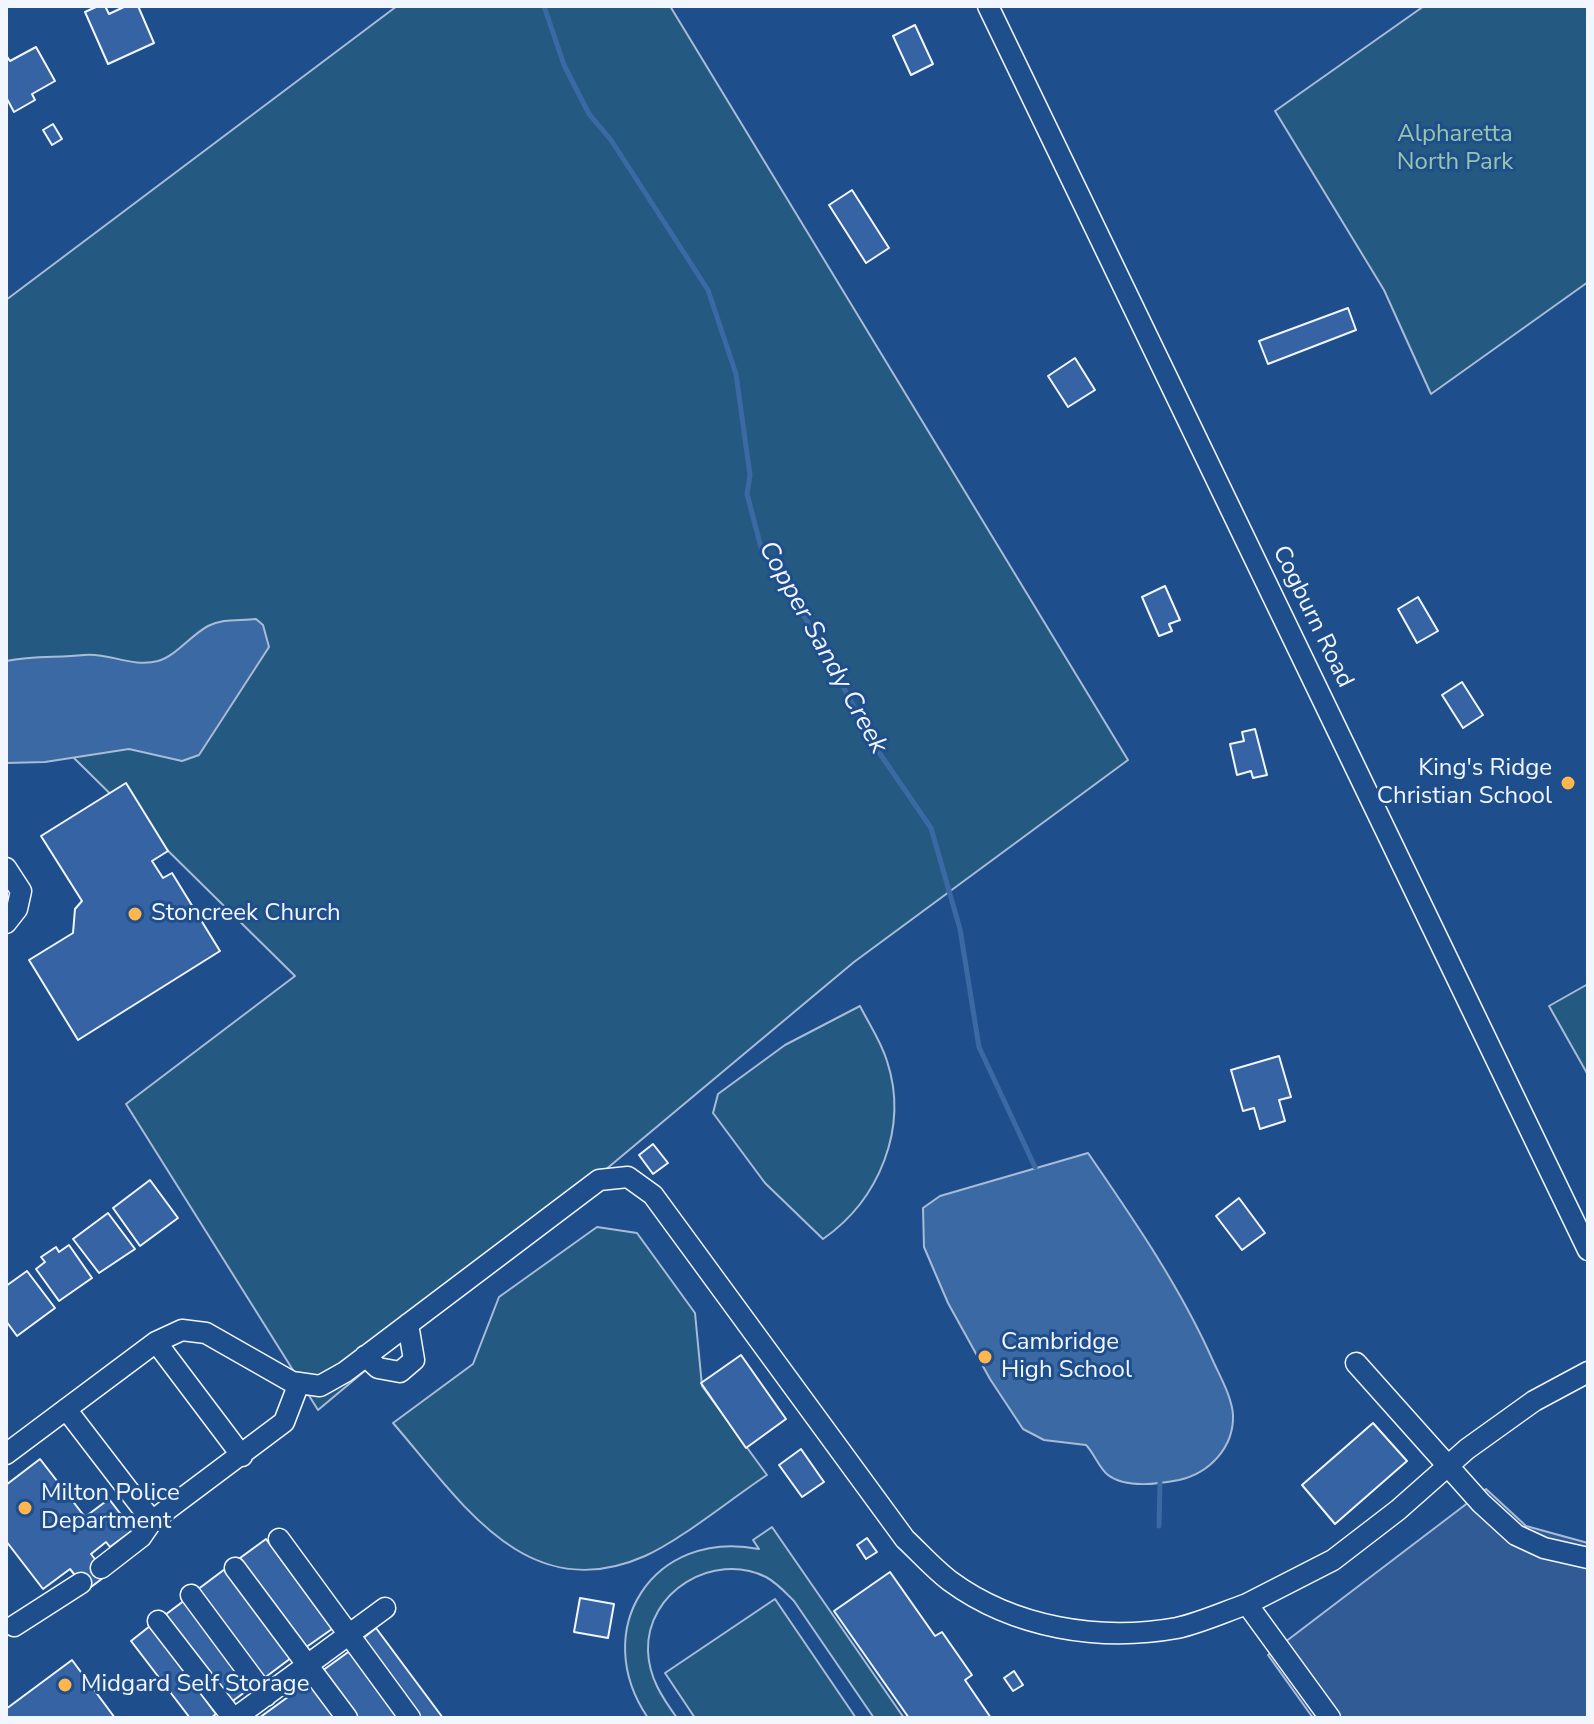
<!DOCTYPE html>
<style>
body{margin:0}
#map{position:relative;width:1594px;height:1724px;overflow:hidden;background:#1f4e8c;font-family:"Nunito Sans",sans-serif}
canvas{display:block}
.frame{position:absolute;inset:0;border:8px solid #f2f6ff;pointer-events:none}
</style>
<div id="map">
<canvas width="1594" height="1724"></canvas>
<div class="frame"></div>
</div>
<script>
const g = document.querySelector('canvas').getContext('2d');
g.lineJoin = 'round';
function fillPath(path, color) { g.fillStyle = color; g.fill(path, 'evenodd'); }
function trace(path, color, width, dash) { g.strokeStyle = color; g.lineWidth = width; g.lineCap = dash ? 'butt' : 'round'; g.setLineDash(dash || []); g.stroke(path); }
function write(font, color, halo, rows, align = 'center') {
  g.font = font + ' "Nunito Sans",sans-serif'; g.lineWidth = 6; g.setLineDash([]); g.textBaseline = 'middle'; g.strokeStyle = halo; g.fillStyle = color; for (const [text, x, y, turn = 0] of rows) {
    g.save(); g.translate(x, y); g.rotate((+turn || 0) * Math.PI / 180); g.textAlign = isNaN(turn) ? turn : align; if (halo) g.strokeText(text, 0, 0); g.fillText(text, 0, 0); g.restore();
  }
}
const green = new Path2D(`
 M397 6H670L1128 760 854 962 318 1410 126 1104 295 976 6 691V300Z
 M1424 6H1588V282L1431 394 1384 290 1275 111Z
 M1588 984V1075L1549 1006Z
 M860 1006C869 1024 881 1041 887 1061 909 1128 879 1200 823 1239L765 1183 713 1113 718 1094 785 1045Z
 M597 1227 637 1233 695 1313 702 1386 767 1475C732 1498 681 1540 645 1556 526 1609 460 1500 393 1423L473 1364 499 1297Z
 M772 1527 904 1718H874L794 1601C785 1592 777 1583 766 1577 713 1551 646 1592 648 1651 649 1678 662 1697 677 1718H648C588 1630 653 1528 759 1549L753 1540Z
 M775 1599 856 1718H695L665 1673Z`);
fillPath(green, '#245a82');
trace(green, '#a8bbd7', 2);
const parking = new Path2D(`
 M1486 1489 1526 1526 1588 1543V1718H1313L1268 1655Z`);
fillPath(parking, '#305b95');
trace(parking, '#a8bbd7', 2);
const water = new Path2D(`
 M256 619 263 625 269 647 199 755 182 761 129 749 45 762 6 763V661C34 655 57 658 84 655 108 652 132 668 158 661 176 656 191 635 208 626 223 618 240 621 256 619Z
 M1088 1153C1134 1220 1181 1288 1214 1363 1221 1378 1232 1398 1233 1415 1234 1447 1210 1473 1179 1480 1159 1484 1126 1489 1108 1475 1099 1468 1094 1453 1086 1445L1044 1440 1023 1429 990 1379 948 1303 924 1247 923 1208 940 1196Z`);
fillPath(water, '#3b69a3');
trace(water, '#a8bbd7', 2);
trace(new Path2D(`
 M544 6 564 65 589 114 611 140 708 290 736 374 750 475 747 494 762 551 814 632 876 748 931 828 960 929 979 1047 1035 1167
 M1159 1526 1160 1483`), '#3b69a3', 5);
const building = new Path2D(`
 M98 6H105L109 14 126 6H138L154 43 108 64 85 12Z
 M915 25 933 64 911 75 893 36Z
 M36 47 55 81 32 94 35 100 14 112 6 97V55L10 61Z
 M53 124 62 139 52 145 43 130Z
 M852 190 889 248 866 263 829 205Z
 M1348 308 1356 330 1268 364 1259 341Z
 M1075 358 1095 390 1068 407 1048 376Z
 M1165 586 1180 620 1169 624 1172 631 1159 636 1142 597Z
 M1418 597 1438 631 1417 643 1398 609Z
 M1462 682 1483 715 1463 728 1442 695Z
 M1255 729 1267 775 1253 778 1251 771 1237 775 1230 744 1244 741 1242 732Z
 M126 783 168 851 152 861 163 878 172 873 220 951 78 1040 29 960 73 933 75 909 82 901 41 836Z
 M1279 1056 1291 1097 1279 1100 1285 1121 1260 1129 1254 1108 1243 1111 1231 1070Z
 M653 1144 668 1163 653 1174 639 1155Z
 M150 1180 178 1218 140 1246 113 1208Z
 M1239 1198 1265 1233 1242 1250 1216 1216Z
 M108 1213 135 1249 99 1273 73 1239Z
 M69 1245 92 1278 59 1301 36 1269 45 1262 41 1257 56 1247 59 1252Z
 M27 1271 55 1308 17 1336 6 1321V1286Z
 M741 1355 786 1419 746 1448 701 1383Z
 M1373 1423 1407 1461 1335 1524 1302 1485Z
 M801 1449 824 1482 802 1497 779 1465Z
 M40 1459 85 1517 109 1499 133 1530 110 1547 106 1542 91 1554 107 1575 87 1590 70 1569 43 1589 6 1541V1485Z
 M867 1538 877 1552 866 1559 857 1545Z
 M266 1539 332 1629 305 1648 240 1558Z
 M225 1569 291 1658 263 1679 197 1590Z
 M890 1572 935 1636 942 1632 972 1675 965 1680 991 1718H909L834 1611Z
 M580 1598 614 1604 608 1638 574 1632Z
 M185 1600 249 1689 230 1703 165 1615Z
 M150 1626 216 1714 211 1718H190L131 1641Z
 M376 1628 443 1718H420L362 1639Z
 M351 1650 400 1718H357L322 1671Z
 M72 1660 115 1718H6V1709Z
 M1014 1671 1023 1685 1013 1691 1004 1678Z
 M310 1681 337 1718H259Z`);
fillPath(building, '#3563a3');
trace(building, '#f2f6ff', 2);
const minor = new Path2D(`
 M988 6 1588 1250
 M6 868 21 891 17 909 6 923
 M156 1342 242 1456
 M365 1356 378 1368 400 1372 414 1360 408 1324
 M1356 1363 1481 1503 1516 1535 1544 1548 1588 1558
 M66 1409 152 1521 284 1422 299 1383
 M6 1454 156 1342 182 1330 206 1333 292 1382 320 1386 345 1372 599 1180 628 1177 653 1195 905 1539C920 1553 934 1569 950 1581 1014 1628 1100 1642 1177 1628 1200 1623 1224 1612 1247 1604
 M279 1539 410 1718
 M101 1568 141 1537 152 1521
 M235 1568 347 1718
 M191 1595 266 1696
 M158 1621 233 1718
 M14 1626 81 1583
 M235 1718 385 1608
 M1330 1718 1247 1604 1333 1560 1398 1510 1467 1449 1534 1401 1588 1372`);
trace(minor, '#f2f6ff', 23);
trace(minor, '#1f4e8c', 20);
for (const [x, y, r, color] of [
 [1568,783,8,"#ffb74d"],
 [135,914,8,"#ffb74d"],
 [985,1357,8,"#ffb74d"],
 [25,1508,8,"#ffb74d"],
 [65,1685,8,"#ffb74d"]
]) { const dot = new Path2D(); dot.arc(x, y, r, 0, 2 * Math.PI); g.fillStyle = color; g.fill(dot); trace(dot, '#1f4e8c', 3); }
write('24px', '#97c8a6', '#1f4e8c', [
 ["Alpharetta",1455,135],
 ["North Park",1455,163]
]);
write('24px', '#f2f6ff', '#1f4e8c', [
 ["Cogburn Road",1312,617,64]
]);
write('24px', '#f2f6ff', '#1f4e8c', [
 ["King's Ridge",1552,769,"right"],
 ["Christian School",1552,797,"right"],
 ["Stoncreek Church",151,914],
 ["Cambridge",1001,1343],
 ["High School",1001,1371],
 ["Milton Police",41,1494],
 ["Department",41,1522],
 ["Midgard Self Storage",81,1685]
], 'left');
write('italic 26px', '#f2f6ff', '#1f4e8c', [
 ["Copper Sandy Creek",822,648,61]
]);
</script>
